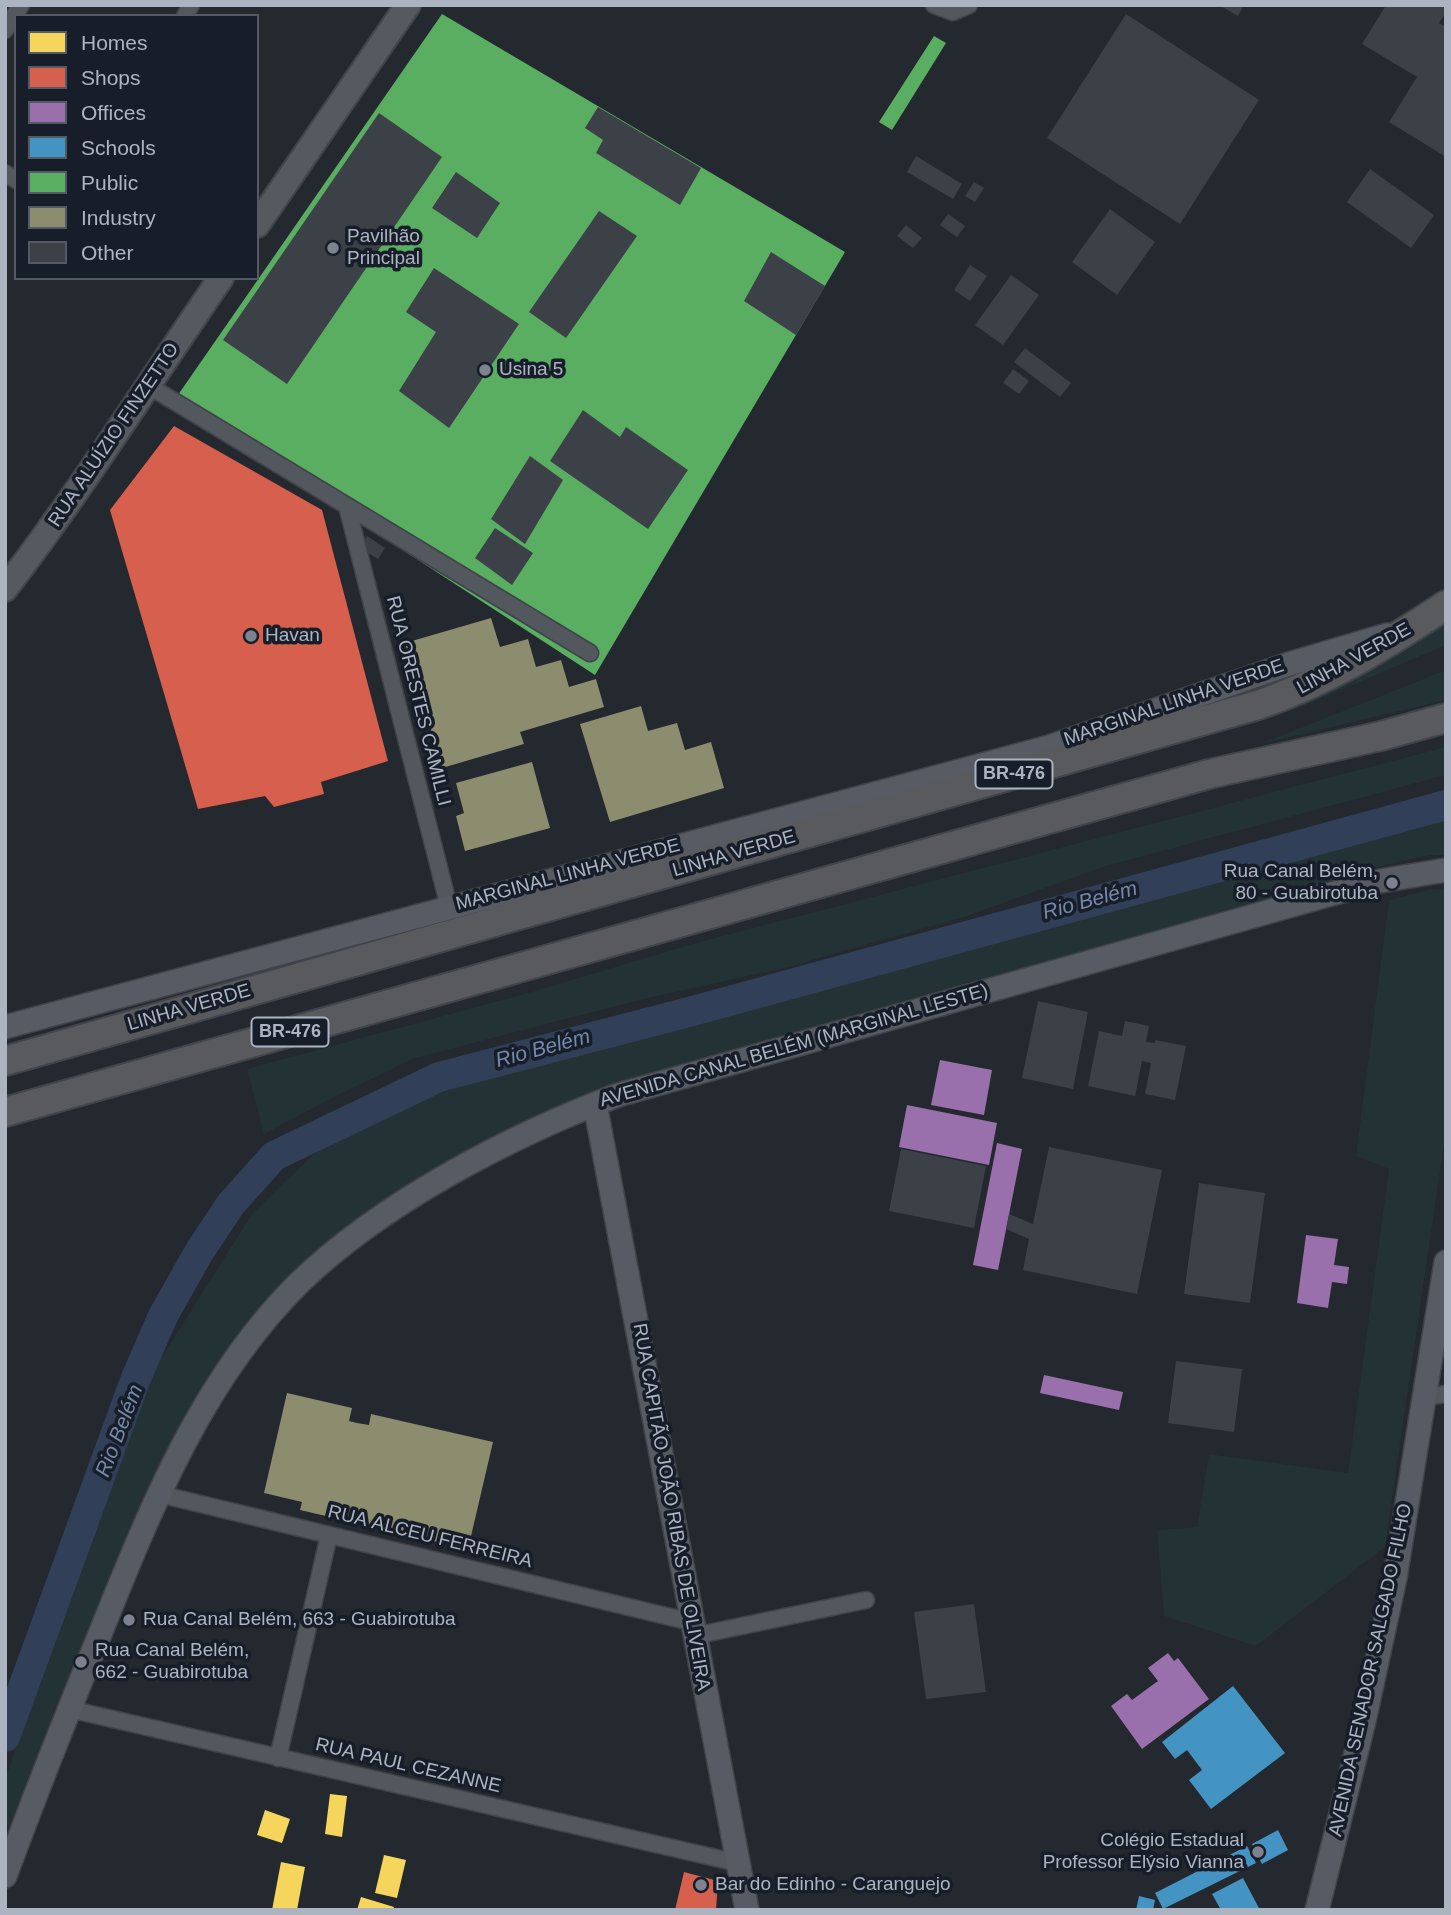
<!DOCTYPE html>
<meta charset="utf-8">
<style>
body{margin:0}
#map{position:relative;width:1451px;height:1915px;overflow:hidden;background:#24282f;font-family:Arial,sans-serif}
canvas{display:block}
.frame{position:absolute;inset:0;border:7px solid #acb4c2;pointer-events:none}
.legend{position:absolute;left:14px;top:14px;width:245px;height:266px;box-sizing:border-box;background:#181e29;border:2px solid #535a66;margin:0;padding:9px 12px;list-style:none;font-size:21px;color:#acb4c2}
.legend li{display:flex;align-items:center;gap:14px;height:35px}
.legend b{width:35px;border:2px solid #535a66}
</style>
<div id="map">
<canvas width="1451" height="1915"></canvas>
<div class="frame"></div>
<ul class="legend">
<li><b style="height:19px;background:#f6d55c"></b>Homes</li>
<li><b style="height:19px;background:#d6604d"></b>Shops</li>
<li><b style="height:19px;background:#9970ab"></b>Offices</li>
<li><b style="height:19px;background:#4393c3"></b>Schools</li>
<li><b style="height:19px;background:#5aae61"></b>Public</li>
<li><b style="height:19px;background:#8c8c6e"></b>Industry</li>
<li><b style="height:19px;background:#3c4047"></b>Other</li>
</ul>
</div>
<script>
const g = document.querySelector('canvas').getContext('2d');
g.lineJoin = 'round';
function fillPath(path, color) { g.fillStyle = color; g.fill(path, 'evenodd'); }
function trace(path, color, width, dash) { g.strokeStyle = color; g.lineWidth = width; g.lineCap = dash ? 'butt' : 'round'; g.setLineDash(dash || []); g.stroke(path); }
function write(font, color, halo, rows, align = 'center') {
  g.font = font + ' Arial,sans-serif'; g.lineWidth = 7; g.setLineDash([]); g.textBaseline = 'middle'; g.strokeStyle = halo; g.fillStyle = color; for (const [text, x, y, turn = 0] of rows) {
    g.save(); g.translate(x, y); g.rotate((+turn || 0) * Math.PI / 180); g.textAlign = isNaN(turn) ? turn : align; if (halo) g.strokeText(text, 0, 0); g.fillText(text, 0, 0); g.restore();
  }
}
fillPath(new Path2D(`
 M1446 622V645L1285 714 1377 666Z
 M1446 670V700L1260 744Z
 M1446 747V775L1106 866 967 916 784 968 644 999 415 1058 334 1097 264 1134 247 1069 528 993 696 943Z
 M1446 814V855H1431L1393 863 587 1095 546 1112 496 1138 281 1287 235 1338 191 1406 143 1500 10 1827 5 1825V1780L89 1532 141 1390 252 1214 324 1144 441 1085 1385 828Z
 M1446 888V1130L1385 1547 1256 1646 1164 1616 1157 1530 1197 1527 1209 1454 1348 1473 1389 1169 1356 1156 1389 900 1428 890Z`), '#223235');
fillPath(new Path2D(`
 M330 1794 347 1796 342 1837 325 1834Z
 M265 1810 290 1819 282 1843 257 1835Z
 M384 1855 406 1860 397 1898 375 1893Z
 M281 1862 305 1867 297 1910H272Z
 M361 1897 394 1907 393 1910H357Z`), '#f6d55c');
fillPath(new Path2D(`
 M174 426 322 510 388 761 321 782 324 794 274 807 265 796 198 809 110 510Z
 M684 1872 718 1881 716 1910H675Z`), '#d6604d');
fillPath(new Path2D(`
 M940 1060 992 1070 984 1115 931 1105Z
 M907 1105 997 1123 989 1165 899 1147Z
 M997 1143 1022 1149 998 1270 973 1265Z
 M1306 1235 1338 1239 1334 1265 1349 1267 1347 1284 1332 1282 1328 1308 1297 1303Z
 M1044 1375 1123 1392 1119 1410 1040 1393Z
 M1168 1653 1174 1661 1178 1658 1209 1699 1142 1749 1111 1706 1127 1694 1132 1700 1158 1681 1148 1668Z`), '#9970ab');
fillPath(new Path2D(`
 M1233 1686 1285 1753 1211 1809 1189 1780 1202 1770 1187 1750 1175 1759 1162 1742Z
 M1278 1830 1288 1850 1262 1864 1252 1844Z
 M1247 1846 1256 1863 1163 1909 1155 1893Z
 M1243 1878 1260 1910H1221L1212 1894Z
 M1139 1896 1155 1900 1153 1910H1136Z`), '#4393c3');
fillPath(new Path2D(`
 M442 14 845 252 595 675 349 515 171 405Z
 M934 36 946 43 892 130 879 122Z`), '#5aae61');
fillPath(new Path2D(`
 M491 618 500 647 528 639 536 667 561 660 569 687 596 679 604 707 520 732 524 744 442 768 405 643Z
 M641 706 648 731 677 723 685 750 711 742 724 788 610 822 580 724Z
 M532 762 550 828 465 851 456 816 464 813 456 783Z
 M287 1393 352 1408 349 1421 357 1423 369 1425 371 1414 493 1442 468 1549 300 1510 302 1502 264 1493Z`), '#8c8c6e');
trace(new Path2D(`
 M5 1737 136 1378 163 1316 199 1252 231 1204 274 1156 439 1077 689 1012 1446 805`), '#314058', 30);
fillPath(new Path2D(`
 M1219 5H1244L1238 16Z
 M1386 5H1446V12L1439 23 1446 27V157L1389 122 1417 77 1362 44Z
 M1126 14 1259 100 1180 224 1047 138Z
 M598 107 701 168 680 205 596 153 603 140 585 128Z
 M379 113 442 157 287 384 223 340Z
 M916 156 962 184 953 199 907 172Z
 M1370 169 1434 215 1411 248 1347 202Z
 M456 172 500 203 477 238 432 208Z
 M974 182 984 188 975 202 965 196Z
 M1110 209 1155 242 1117 295 1072 262Z
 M599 211 637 236 566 338 529 312Z
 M948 214 965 226 957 237 940 225Z
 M906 225 922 238 913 248 897 236Z
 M771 252 825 286 796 335 744 301Z
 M970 265 987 276 970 301 954 290Z
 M434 268 519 324 449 428 399 391 436 332 406 312Z
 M1011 275 1039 295 1003 345 975 325Z
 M1025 348 1071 383 1060 397 1014 362Z
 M1013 369 1029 381 1019 394 1003 383Z
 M583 410 620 437 626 427 688 470 648 529 550 461Z
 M530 456 563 480 525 544 491 519Z
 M495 528 533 553 512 585 475 558Z
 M367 536 385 548 378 559 360 548Z
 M1038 1001 1088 1012 1073 1089 1022 1078Z
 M1125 1021 1149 1026 1146 1042 1155 1043V1040L1186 1046 1175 1100 1145 1094 1151 1063 1142 1061 1135 1096 1088 1086 1099 1031 1122 1036Z
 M1049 1147 1162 1170 1137 1294 1023 1270 1029 1239 1006 1229 1009 1214 1033 1224Z
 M901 1149 986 1166 974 1228 889 1211Z
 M1199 1183 1265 1193 1250 1303 1184 1294Z
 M1176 1361 1242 1369 1234 1432 1168 1423Z
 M974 1604 986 1692 926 1699 914 1612Z`), '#3c4047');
const street = new Path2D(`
 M934 5 953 12 969 5
 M185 16 191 5
 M5 30 21 5
 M5 173 16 180
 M149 386 590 653
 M347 506 449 907
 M1425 1397 1446 1394
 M159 1494 691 1622
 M694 1636 866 1600
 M69 1709 738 1863
 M278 1758 329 1535`);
const secondary = new Path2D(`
 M5 1027 1049 747 1289 664 1387 635
 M595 1104 747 1910
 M5 1876C35 1795 67 1714 100 1634 150 1510 202 1378 300 1282 383 1202 510 1136 618 1095L1374 882 1446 870
 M1317 1910 1364 1721 1395 1578 1446 1262`);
const primary = new Path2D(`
 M257 225 408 5
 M5 589C82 489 149 382 221 278`);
const highway = new Path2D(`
 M5 1061 1258 705C1326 682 1386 645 1446 605
 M5 1112 1209 774 1381 736 1446 718`);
trace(street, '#404349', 19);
trace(secondary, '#404349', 26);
trace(primary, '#41454c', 28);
trace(highway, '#40444b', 32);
trace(street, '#53575e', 16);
trace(secondary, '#575b63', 23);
trace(primary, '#555960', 24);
trace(highway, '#585a5e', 28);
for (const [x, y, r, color] of [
 [333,248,7,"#7c838f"],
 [485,370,7,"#7c838f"],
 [251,636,7,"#7c838f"],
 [1392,883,7,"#7c838f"],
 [129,1620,7,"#7c838f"],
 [81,1662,7,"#7c838f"],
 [1258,1852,7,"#7c838f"],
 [701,1885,7,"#7c838f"]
]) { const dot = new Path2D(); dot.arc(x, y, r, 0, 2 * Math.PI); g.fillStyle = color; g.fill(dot); trace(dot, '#181e29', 2.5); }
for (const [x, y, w] of [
 [1014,774,77],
 [290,1032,77]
]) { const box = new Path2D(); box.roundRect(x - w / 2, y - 14.5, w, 29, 5); g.fillStyle = '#181e29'; g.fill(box); trace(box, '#acb4c2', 2); }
write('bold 18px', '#acb4c2', null, [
 ["BR-476",1014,774],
 ["BR-476",290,1032]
]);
write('19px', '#acb4c2', '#181e29', [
 ["Pavilhão",347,237],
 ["Principal",347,259],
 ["Usina 5",499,370],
 ["Havan",265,636],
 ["Rua Canal Belém,",1378,872,"right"],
 ["80 - Guabirotuba",1378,894,"right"],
 ["Rua Canal Belém, 663 - Guabirotuba",143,1620],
 ["Rua Canal Belém,",95,1651],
 ["662 - Guabirotuba",95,1673],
 ["Colégio Estadual",1244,1841,"right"],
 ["Professor Elýsio Vianna",1244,1863,"right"],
 ["Bar do Edinho - Caranguejo",715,1885]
], 'left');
write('19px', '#acb4c2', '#181e29', [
 ["RUA ALUÍZIO FINZETTO",114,435,-56],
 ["LINHA VERDE",1354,659,-29],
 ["RUA ORESTES CAMILLI",418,701,76],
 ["MARGINAL LINHA VERDE",1174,703,-19],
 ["LINHA VERDE",734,854,-16],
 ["MARGINAL LINHA VERDE",568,875,-15],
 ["LINHA VERDE",189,1008,-16],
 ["AVENIDA CANAL BELÉM (MARGINAL LESTE)",794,1046,-16],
 ["RUA CAPITÃO JOÃO RIBAS DE OLIVEIRA",671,1507,80],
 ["RUA ALCEU FERREIRA",430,1537,14],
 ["AVENIDA SENADOR SALGADO FILHO",1371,1670,-78],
 ["RUA PAUL CEZANNE",408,1766,13]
]);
write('italic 21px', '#7489aa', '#181e29', [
 ["Rio Belém",1090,901,-15],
 ["Rio Belém",543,1049,-15],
 ["Rio Belém",120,1431,-69]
]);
</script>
